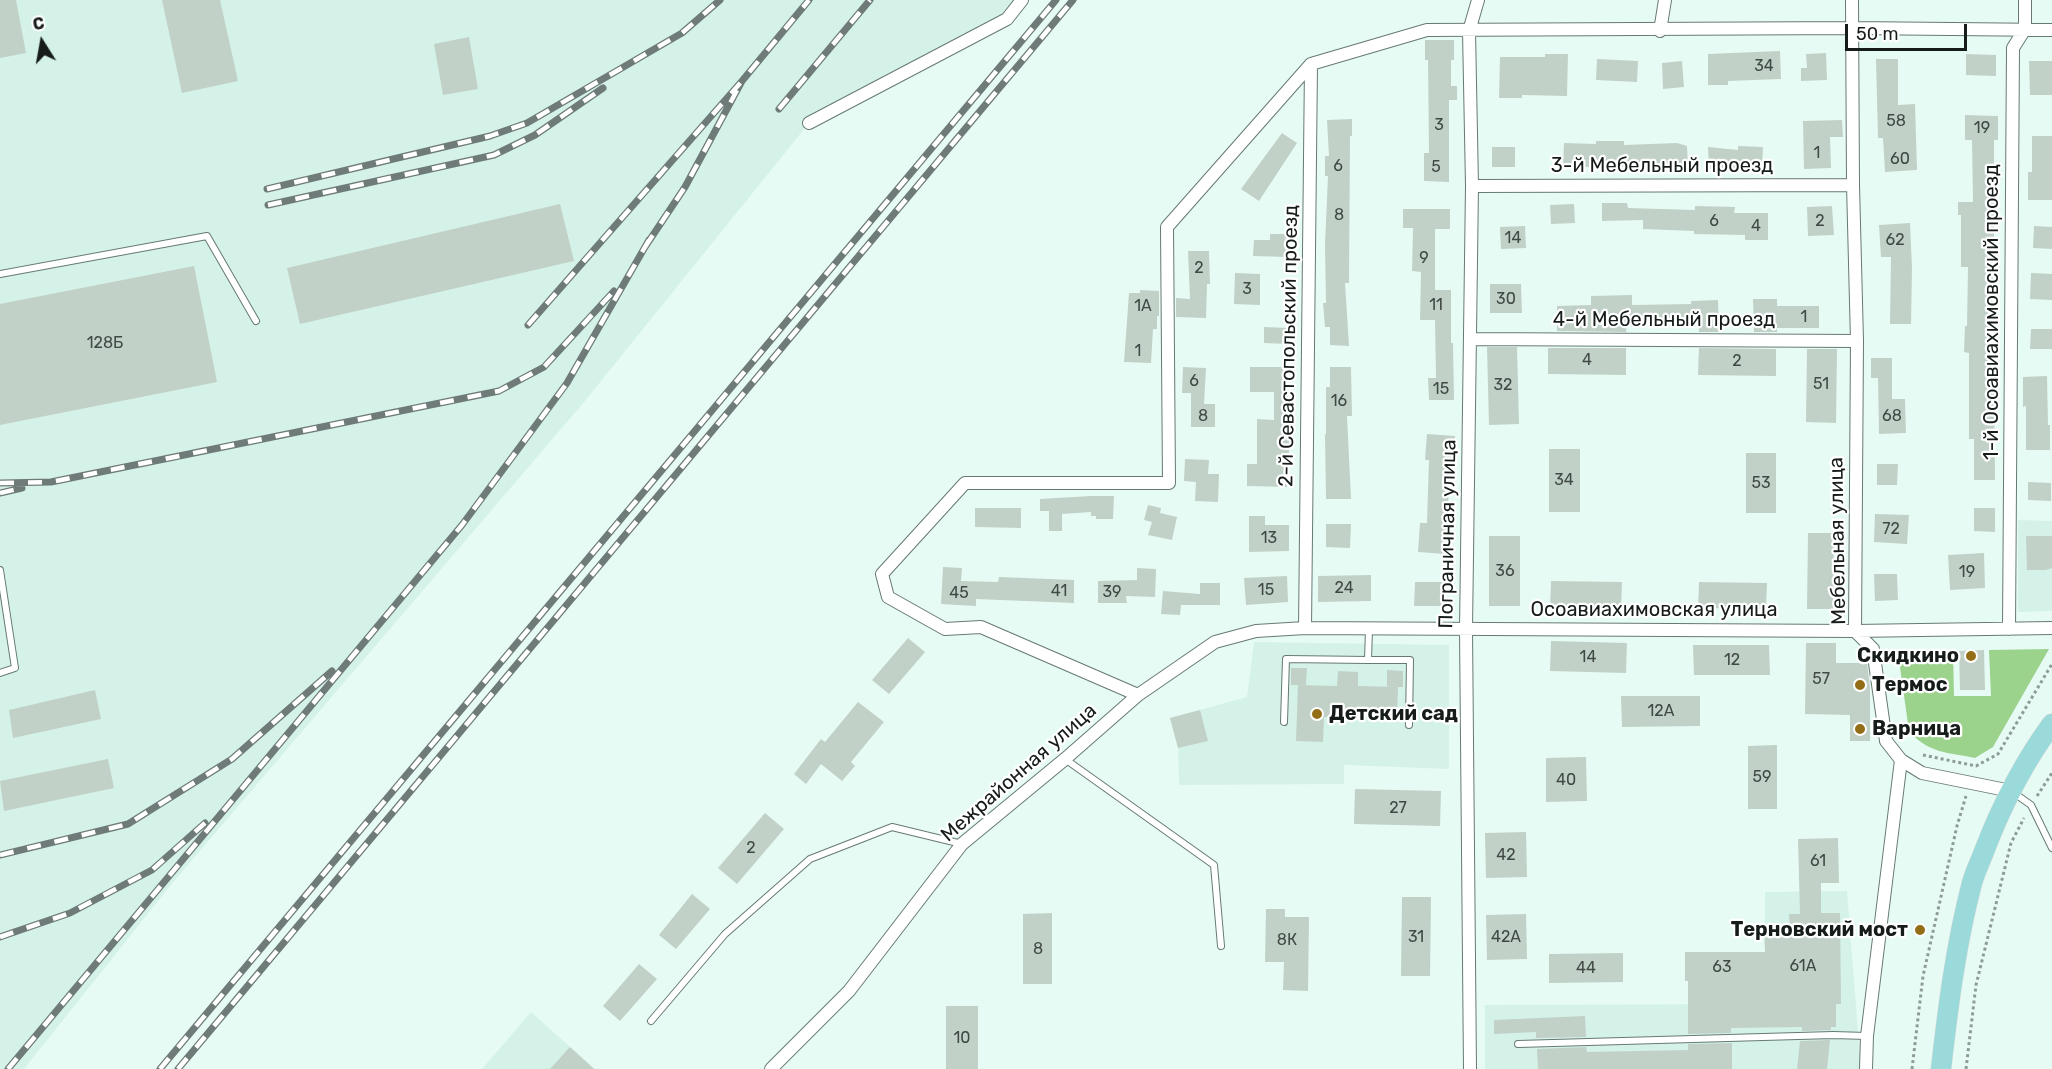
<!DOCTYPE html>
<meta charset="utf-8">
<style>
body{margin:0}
#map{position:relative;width:2052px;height:1069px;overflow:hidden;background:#e7fbf5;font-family:Rubik,sans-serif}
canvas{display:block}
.north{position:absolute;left:12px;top:12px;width:60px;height:60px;-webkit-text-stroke:4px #fff;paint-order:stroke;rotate:349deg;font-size:16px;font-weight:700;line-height:24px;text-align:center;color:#151c1a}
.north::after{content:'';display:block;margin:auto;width:21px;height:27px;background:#151c1a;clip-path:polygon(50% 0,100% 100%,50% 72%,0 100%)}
.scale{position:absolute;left:1845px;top:24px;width:122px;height:27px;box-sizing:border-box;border:3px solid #151c1a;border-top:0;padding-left:8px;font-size:18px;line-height:21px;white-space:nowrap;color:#151c1a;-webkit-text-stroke:4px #fff;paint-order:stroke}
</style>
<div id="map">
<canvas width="2052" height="1069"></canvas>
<div class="north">С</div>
<div class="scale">50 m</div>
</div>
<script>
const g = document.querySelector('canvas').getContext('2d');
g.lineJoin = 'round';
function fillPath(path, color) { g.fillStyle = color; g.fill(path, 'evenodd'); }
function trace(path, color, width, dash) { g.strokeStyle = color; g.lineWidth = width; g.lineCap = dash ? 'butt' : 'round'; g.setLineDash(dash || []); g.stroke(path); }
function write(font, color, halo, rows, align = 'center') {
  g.font = font + ' Rubik,sans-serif'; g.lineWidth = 4.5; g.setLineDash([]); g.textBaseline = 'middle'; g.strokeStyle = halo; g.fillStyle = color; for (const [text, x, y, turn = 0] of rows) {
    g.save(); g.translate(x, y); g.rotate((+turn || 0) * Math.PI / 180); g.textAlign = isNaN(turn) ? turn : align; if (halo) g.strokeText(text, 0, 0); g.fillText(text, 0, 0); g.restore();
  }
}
fillPath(new Path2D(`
 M0 0H1022L1007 19 809 123 585 401 170 886 24 1069H0Z
 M2018 520 2052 521V611L2018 612Z
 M1254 642 1449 645V769L1344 765V784L1179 785 1178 748 1170 718 1247 697Z
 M1847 891 1861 1069H1485V1005L1765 1004V892Z
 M531 1012 595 1069H482Z`), '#d5f2e9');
fillPath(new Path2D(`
 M2049 649 1993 747 1975 758C1948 752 1929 754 1909 731L1898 653 1953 651 1954 696H1991L1989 650Z`), '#9bd28c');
fillPath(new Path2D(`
 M0 0H16L26 53 0 58Z
 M162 0H220L238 81 182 93Z
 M469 37 478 89 443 95 434 44Z
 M1425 40H1454V60H1451V86H1457V100H1449V182L1424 181V153H1429L1428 60H1425Z
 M1780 51 1781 79 1728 81V85H1708V54Z
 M1826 53 1827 80 1801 81V68H1807L1806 54Z
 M1545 54H1568L1567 96 1522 95V98H1499L1500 57H1545Z
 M1966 54 1996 55V76L1966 75Z
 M1597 59 1638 61 1637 82 1596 80Z
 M1876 59H1898V105L1915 104 1917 170 1885 172 1883 138H1878Z
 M1682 61 1684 87 1663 89 1662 63Z
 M2029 61H2052V95H2030Z
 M1965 115 1998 116V140H1994V267H1993L1992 310 1989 368H1994L1995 480H1974V439H1969V353L1964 352 1965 326H1967L1968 267H1961V215H1958V202H1973L1972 140H1965Z
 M1352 119V136H1350L1349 283H1345L1349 346 1330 345V327H1325L1323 303H1326L1325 244 1328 176H1325V156H1329L1327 120Z
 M1842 120 1843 137H1830L1831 168 1804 169 1803 121Z
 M1282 133 1297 143 1259 201 1241 189Z
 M2032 136H2052V200H2028V172H2032Z
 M1596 141H1624V145L1677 143 1687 146 1688 167H1563L1564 143 1596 144Z
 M1738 146 1763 147 1762 169H1709L1708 147 1738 150Z
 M1492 147H1515V167H1492Z
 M1602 203H1627L1628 208 1695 210V206L1735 207 1734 213H1768V240H1745V235L1694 234V231L1643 229V220L1602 221Z
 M560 204 574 261 300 324 287 268Z
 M1574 204 1575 223 1551 224 1550 205Z
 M1832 206 1834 235 1808 236 1807 207Z
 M1403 209H1450V229H1435V290H1451V343H1453L1454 400H1429L1428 378H1436L1435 320H1420L1421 272 1412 271 1413 228H1403Z
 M1910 223 1912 268 1911 324H1890L1891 257H1881L1879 225Z
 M1525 226 1526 248 1501 249 1500 227Z
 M2034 226 2052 227V249L2033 248Z
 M1270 234H1288L1287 257 1253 256 1254 240H1270Z
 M1188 251H1209L1210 284H1207L1206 318 1176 317V298L1190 299Z
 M194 266 217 382 0 425V304Z
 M1235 273 1260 274V305L1234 304Z
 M2031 273 2052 274V300L2030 299Z
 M1490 284H1521L1522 313H1490Z
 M1140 290 1159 291V316H1157V329H1153L1151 363 1124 362 1129 293H1140Z
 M1632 295V305L1691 304V301L1718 300 1719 332H1699V324H1627L1626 332 1557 331V306L1591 305V296Z
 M1753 299H1777V306H1819V328H1777V332H1754Z
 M1264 327 1289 328 1288 344 1264 343Z
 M2031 329H2052V349H2030Z
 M1487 347H1517L1519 424 1489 425Z
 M1548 348H1626V375L1548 374Z
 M1699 348 1776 349V376L1698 375Z
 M1807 349H1837L1836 423 1806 422Z
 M1871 358H1892V399H1905L1906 433 1879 434 1878 378H1871Z
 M1183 367 1206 368 1204 404H1215V427H1191V393H1182Z
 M1250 367H1287L1288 414H1291L1287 487 1247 486V464H1257V419L1274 420V392H1250Z
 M1330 367H1351L1352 416H1347L1351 499H1326L1325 434H1326V387H1330Z
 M2047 376 2048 425H2050V450H2026V406L2023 407V377Z
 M1427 434 1455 436 1454 461H1450L1446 554 1418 552 1420 523H1427L1429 460H1425Z
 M1549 449H1580V512H1549Z
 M1746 453H1776V513H1746Z
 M1185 459 1209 460 1208 474H1219L1218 502 1195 501 1196 482 1184 481Z
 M1877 464H1898L1897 485H1877Z
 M2028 482 2051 483V501L2028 500Z
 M1091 496H1114L1113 519H1096V516H1091V512L1062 514V531H1049V511H1040V499Z
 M1148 505 1161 508 1160 513 1177 517 1172 540 1148 535 1152 522 1144 520Z
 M975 508H1021V528L975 527Z
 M1974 508H1995V532L1974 531Z
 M1875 514 1909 515 1907 544 1874 542Z
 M1249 516H1265V525H1289V551L1249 552Z
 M1326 524H1351L1350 548 1326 547Z
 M1808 533H1834L1833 609H1807Z
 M1489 536H1520V606H1489Z
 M2026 536H2052V568L2046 570H2027Z
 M1984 553 1985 588 1950 590 1948 555Z
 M943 567 962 568 961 581 998 582 999 577 1074 580V603L976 599V606L941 604Z
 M1137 568 1156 569 1155 597 1126 596 1127 603H1098V581L1137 580Z
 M1874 574H1897L1898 600 1875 601Z
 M1371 575V601L1318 602V576Z
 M1287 576 1288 602 1246 605 1244 578Z
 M1551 581 1622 582 1621 610 1550 609Z
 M1415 582H1445L1444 606H1414Z
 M1699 582 1767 583 1766 609 1698 608Z
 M1200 583H1220V605H1181L1180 615 1161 614 1163 591 1200 594Z
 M908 638 925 652 889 694 872 680Z
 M1551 641 1627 643 1626 673 1550 671Z
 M1806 643H1836V663H1867L1870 687V741H1850V715L1805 714Z
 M1693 645H1769L1770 675H1694Z
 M1984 650 1985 690H1960L1959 651Z
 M1291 668H1307L1306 685H1291Z
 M1387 670 1403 671V687H1387Z
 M1338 671 1358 672V686L1398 687 1397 719 1324 717 1323 742 1296 741 1298 685 1337 686Z
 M95 690 101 719 13 738 9 710Z
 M1621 696H1700V726L1622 727Z
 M858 702 884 722 851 762 855 766 842 781 821 764 806 784 794 774 821 739 825 742Z
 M1200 710 1208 741 1178 748 1170 718Z
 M1777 745V809H1748V746Z
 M1586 757 1587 801 1546 802V758Z
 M108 759 114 788 4 811 0 781Z
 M1355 789 1441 791 1440 826 1354 824Z
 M765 813 784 829 737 884 718 868Z
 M1526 832 1527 877 1486 878 1485 833Z
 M1838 838 1839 883H1821V913H1840L1841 1004H1836V1027H1831V1030L1802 1031V1027L1731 1028V1033L1688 1034V981H1685V952H1765L1764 928H1790L1789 914H1800L1798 839Z
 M692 894 710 909 676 949 659 935Z
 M1402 897H1431L1430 976H1401Z
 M1266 909H1285V917H1309L1308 991 1283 990 1284 962H1265Z
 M1052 913V984H1023V914Z
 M1526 914 1527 959 1487 960 1486 915Z
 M1623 953V982L1549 983V954Z
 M639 964 657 979 620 1021 603 1006Z
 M946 1006H978V1069H946Z
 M1585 1016 1586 1037 1536 1038V1032L1494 1034V1020Z
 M1830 1040 1827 1069H1797L1800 1041Z
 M1732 1043V1069H1538L1537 1049 1586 1047 1587 1052 1688 1050V1044Z
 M570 1047 594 1069H550Z`), '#c1d1c7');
const service = new Path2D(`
 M0 274 207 236 256 321
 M0 570 15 668 0 673
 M1368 660H1410L1409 725
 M1284 722 1286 659 1368 660 1369 629
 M1065 759 1214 865 1221 946
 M2014 793 2031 805 2052 848
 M651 1021 725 934 810 859 892 827 962 844
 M1518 1044 1833 1035 1867 1036`);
const minor = new Path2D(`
 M1852 0 1853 185 1857 341 1855 631 1873 649 1886 741 1901 760 1922 773 2011 791
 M1660 31 1665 0
 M1311 64 1427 30 1852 28 2052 30
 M809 123 1007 19 1022 0
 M1472 186 1853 185
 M1471 339 1857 341
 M1305 628 1311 64
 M2009 629 2013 48 2025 29V0
 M1138 695 981 627 945 629 888 597 882 574 965 483H1169L1167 227 1311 64
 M771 1069 849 991 962 844 1065 759 1138 695 1215 642 1256 631 1305 628 1855 631 2052 628
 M1470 1069 1466 629 1472 186 1469 31 1478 0
 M1866 1069 1867 1036 1901 760`);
const primary = new Path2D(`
 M1941 1069C1948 1007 1956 944 1972 883 1975 872 1981 860 1985 849 2002 805 2024 762 2052 724`);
trace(service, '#677974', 8);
trace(minor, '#677974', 14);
trace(primary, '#dadbda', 21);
trace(new Path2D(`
 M1923 755 1976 766 1998 754 2052 664
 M2037 796 2052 773
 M1912 1069 1923 976 1957 826 1966 796
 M1966 1069 1976 985 2011 843 2024 818`), '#8e9c98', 3, [3, 3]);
trace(service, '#fff', 6);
trace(minor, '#fff', 12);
trace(primary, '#9adada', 20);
const rail = new Path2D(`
 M779 109 870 0
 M267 189 490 136 527 123 682 33 720 0
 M268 205 494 155 535 135 603 88
 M645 247 685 187 742 81
 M528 325 742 81 809 0
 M0 483 51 482 499 391 544 367 614 291
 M0 493 22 488
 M0 855 128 824 232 759 332 671
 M0 937 70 913 152 870 205 823
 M8 1069 462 525 567 383 649 240
 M160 1069 1056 0
 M178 1069 1073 0`);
trace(rail, '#6f7b78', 7);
trace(rail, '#fff', 4.5, [14]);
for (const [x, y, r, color] of [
 [1971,656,6,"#946e17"],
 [1860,685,6,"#946e17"],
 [1317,714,6,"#946e17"],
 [1860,729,6,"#946e17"],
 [1920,930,6,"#946e17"]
]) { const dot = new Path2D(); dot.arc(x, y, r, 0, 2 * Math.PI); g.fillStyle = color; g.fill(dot); trace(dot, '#fff', 2); }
write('16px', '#404945', null, [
 ["34",1764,66],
 ["58",1896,121],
 ["3",1439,125],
 ["19",1982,128],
 ["1",1817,153],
 ["60",1900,159],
 ["6",1338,166],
 ["5",1436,167],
 ["8",1339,215],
 ["6",1714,221],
 ["2",1820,221],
 ["4",1756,226],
 ["14",1513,238],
 ["62",1895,240],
 ["9",1424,258],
 ["2",1199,268],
 ["3",1247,289],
 ["30",1506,299],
 ["11",1436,305],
 ["1А",1143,306],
 ["1",1804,317],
 ["128Б",105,343],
 ["1",1138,351],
 ["4",1587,360],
 ["2",1737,361],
 ["6",1194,381],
 ["51",1821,384],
 ["32",1503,385],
 ["15",1441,389],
 ["16",1339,401],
 ["8",1203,416],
 ["68",1892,416],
 ["34",1564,480],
 ["53",1761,483],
 ["72",1891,529],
 ["13",1269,538],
 ["36",1505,571],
 ["19",1967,572],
 ["24",1344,588],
 ["15",1266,590],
 ["41",1059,591],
 ["39",1112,592],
 ["45",959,593],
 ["14",1588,657],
 ["12",1732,660],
 ["57",1821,679],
 ["12А",1661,711],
 ["59",1762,777],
 ["40",1566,780],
 ["27",1398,808],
 ["2",751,848],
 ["42",1506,855],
 ["61",1818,861],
 ["31",1416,937],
 ["42А",1506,937],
 ["8К",1287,940],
 ["8",1038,949],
 ["61А",1803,966],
 ["63",1722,967],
 ["44",1586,968],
 ["10",962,1038]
]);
write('20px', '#151c1a', '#fff', [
 ["3-й Мебельный проезд",1662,166],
 ["1-й Осоавиахимовский проезд",1992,312,-90],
 ["4-й Мебельный проезд",1664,320],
 ["2-й Севастопольский проезд",1289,346,-89],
 ["Пограничная улица",1448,534,-89],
 ["Мебельная улица",1838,541,-91],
 ["Осоавиахимовская улица",1654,610],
 ["Межрайонная улица",1019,773,-41]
]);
write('bold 20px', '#151c1a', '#fff', [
 ["Скидкино",1959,656,"right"],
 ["Термос",1872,685],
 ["Детский сад",1329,714],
 ["Варница",1872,729],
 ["Терновский мост",1908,930,"right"]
], 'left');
</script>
